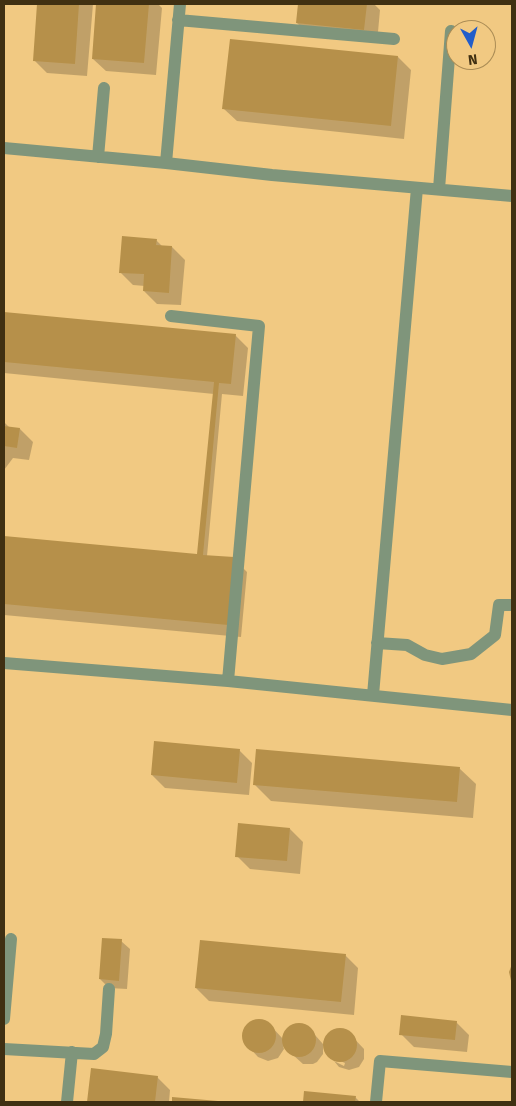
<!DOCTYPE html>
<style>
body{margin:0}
#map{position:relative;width:516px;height:1106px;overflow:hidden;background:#f1c982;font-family:"Fira Sans",sans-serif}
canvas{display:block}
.frame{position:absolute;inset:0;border:5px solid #403012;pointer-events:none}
.north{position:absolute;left:446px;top:20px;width:50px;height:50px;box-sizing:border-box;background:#f1c982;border:1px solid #aa8c55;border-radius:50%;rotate:173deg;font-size:14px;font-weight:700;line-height:20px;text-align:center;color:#403012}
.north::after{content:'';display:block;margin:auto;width:18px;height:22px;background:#225dca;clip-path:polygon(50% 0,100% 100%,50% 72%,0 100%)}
</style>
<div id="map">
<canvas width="516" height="1106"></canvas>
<div class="frame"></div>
<div class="north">N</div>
</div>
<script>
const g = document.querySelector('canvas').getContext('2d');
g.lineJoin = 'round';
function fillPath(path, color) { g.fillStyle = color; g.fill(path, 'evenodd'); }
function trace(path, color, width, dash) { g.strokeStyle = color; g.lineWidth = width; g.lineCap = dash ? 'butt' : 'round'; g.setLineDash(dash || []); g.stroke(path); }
fillPath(new Path2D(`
 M38 4H93L87 76 47 73 34 60Z
 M97 4H158L162 8 156 75 106 71 93 59Z
 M299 4H374L380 10 377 43 310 36 297 23Z
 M231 40 398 57 411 70 404 139 237 121 224 109Z
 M156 240 162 246 172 247 185 260 181 305 157 304 144 291 145 286 133 285 120 272Z
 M4 313 235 335 248 348 243 396 222 394 207 556 234 559 247 572 241 637 4 615V537L201 556 214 394 4 373Z
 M4 422 10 428 20 429 33 442 29 460 13 458 4 470Z
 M239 750 252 763 249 795 165 788 152 775Z
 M459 768 476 784 473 818 271 801 254 784Z
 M290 829 303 842 300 874 250 869 237 856Z
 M121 941 130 949 127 989 109 988 100 979Z
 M345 955 358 968 354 1015 209 1001 196 988Z
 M262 1020 271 1026 283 1039 285 1033 292 1026 302 1025 307 1026 323 1044V1054L317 1062 313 1064H303L283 1046 284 1049 278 1058 268 1061 258 1057 246 1044 244 1034 248 1025 252 1022Z
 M456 1022 469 1035 467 1052 414 1047 401 1034Z
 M338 1030 348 1032 364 1049V1059L359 1067 349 1070 339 1067 334 1061 344 1066 345 1063 333 1058V1060L327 1053 324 1043 329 1034Z
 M92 1070 157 1077 170 1090 169 1102H88Z
 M306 1093 355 1097 360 1102H305Z`), '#0003');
fillPath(new Path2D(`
 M37 4H79L75 64 33 61Z
 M96 4H149L144 63 92 59Z
 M298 4H367L364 30 296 23Z
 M230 39 398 56 391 126 222 109Z
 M122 236 157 239 156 245 172 246 169 293 143 291 144 274 119 273Z
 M4 312 236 334 231 384 219 383 203 555 234 557 228 625 4 604V536L197 554 214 382 4 362Z
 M4 426 20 428 17 448 4 446Z
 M154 741 240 749 237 783 151 775Z
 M256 749 460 767 457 802 253 785Z
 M238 823 290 828 287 861 235 857Z
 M102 938 122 939 119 981 99 979Z
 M200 940 346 954 341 1002 195 988Z
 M512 964V985L509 972Z
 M401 1015 457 1021 455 1040 399 1035Z
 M242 1036a17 17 0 1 1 34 0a17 17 0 1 1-34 0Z
 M282 1040a17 17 0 1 1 34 0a17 17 0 1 1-34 0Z
 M323 1045a17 17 0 1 1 34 0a17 17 0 1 1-34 0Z
 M91 1068 158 1076 155 1102H87Z
 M304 1091 356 1096 355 1102H303Z
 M172 1097 218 1101V1102H172Z`), '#b6904a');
trace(new Path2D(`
 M178 20 394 39
 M4 148 166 163 272 175 512 196
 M98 157 104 88
 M166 163 180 4
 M439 189 451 31
 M171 316 259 326 228 681
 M377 643 407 645 425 655 442 659 471 654 495 635 499 605H512
 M4 663 228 681 512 710
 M373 695 417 188
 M4 1019 11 939
 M4 1049 94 1054 103 1047 106 1034 109 989
 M67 1102 72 1052
 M376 1102 380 1061 512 1072`), '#7f957b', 12);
</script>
